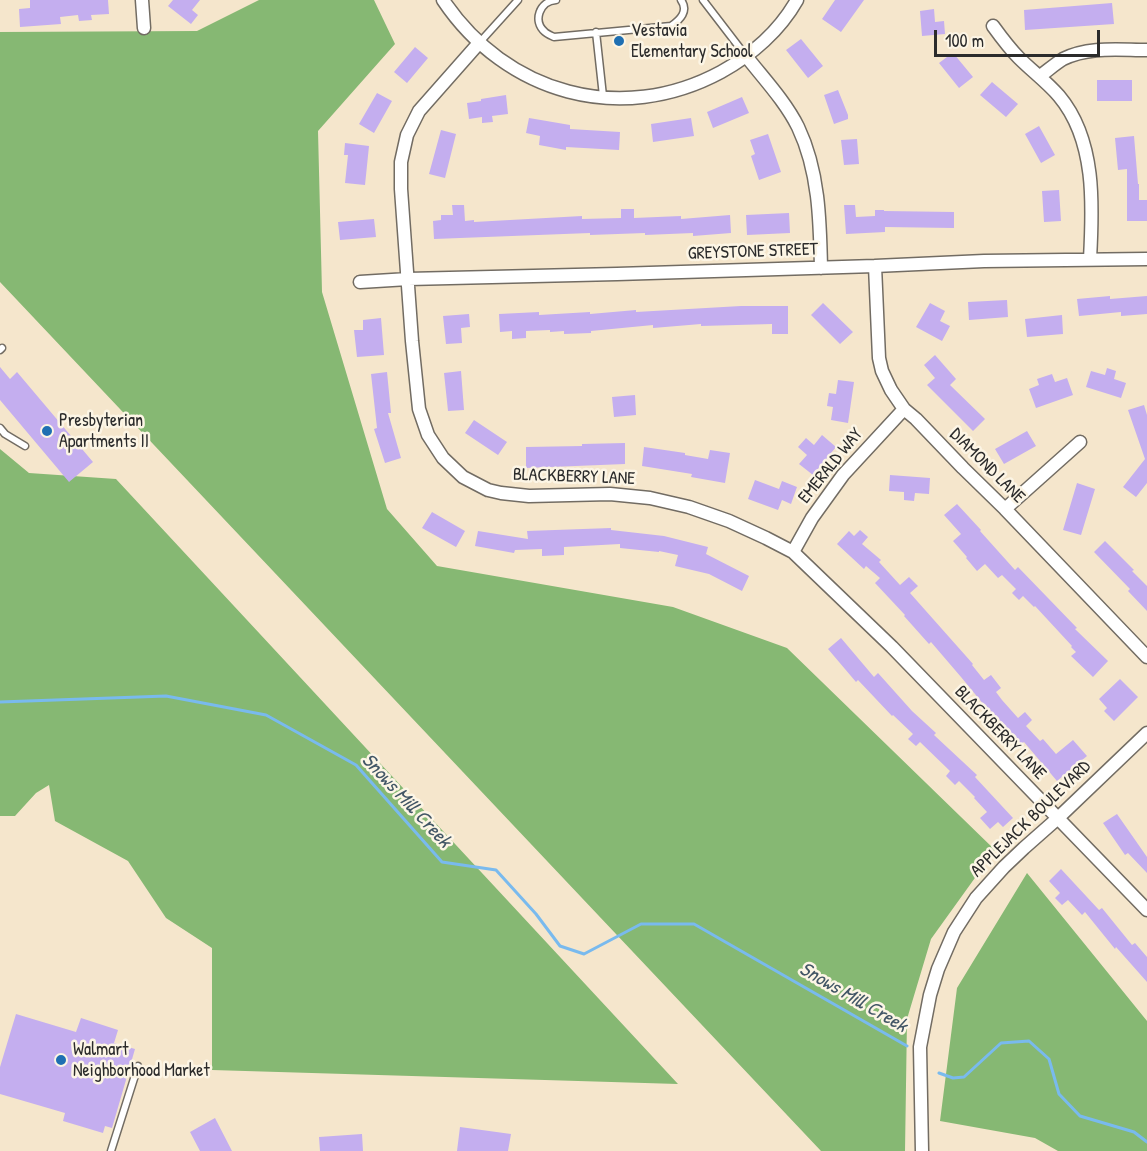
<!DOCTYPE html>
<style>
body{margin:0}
#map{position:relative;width:1147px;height:1151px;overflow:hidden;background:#f5e6cc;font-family:"Patrick Hand",sans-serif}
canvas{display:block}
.scale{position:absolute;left:934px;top:30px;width:166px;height:27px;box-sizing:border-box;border:3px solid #2b2b2b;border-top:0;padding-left:8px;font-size:18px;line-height:21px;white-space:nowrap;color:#2b2b2b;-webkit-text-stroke:4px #fcf5e5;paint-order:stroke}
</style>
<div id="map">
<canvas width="1147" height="1151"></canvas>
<div class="scale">100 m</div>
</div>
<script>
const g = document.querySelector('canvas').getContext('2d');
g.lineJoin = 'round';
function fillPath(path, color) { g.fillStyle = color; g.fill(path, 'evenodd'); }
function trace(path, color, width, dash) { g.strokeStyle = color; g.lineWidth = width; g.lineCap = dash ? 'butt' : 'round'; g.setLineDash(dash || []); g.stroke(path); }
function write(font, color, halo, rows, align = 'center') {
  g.font = font + ' "Patrick Hand",sans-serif'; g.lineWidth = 5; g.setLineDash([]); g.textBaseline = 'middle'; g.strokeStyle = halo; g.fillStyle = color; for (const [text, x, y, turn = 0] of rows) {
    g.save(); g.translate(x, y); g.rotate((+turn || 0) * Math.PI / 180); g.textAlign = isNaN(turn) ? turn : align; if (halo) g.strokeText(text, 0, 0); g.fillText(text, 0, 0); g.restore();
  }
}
fillPath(new Path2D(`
 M259 0H374L395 44 318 131 322 292 387 509 437 566 673 607 787 648 995 850 931 939 907 1019 905 1151H821L0 282V32L197 31Z
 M0 449 29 473 116 479 678 1084 212 1070V948L166 918 128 861 55 821 49 785 36 793 15 816H0Z
 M1027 873 1147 1021V1151H1058L1035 1138 940 1121 957 988Z`), '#86b873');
trace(new Path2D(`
 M0 702 166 696 266 715 356 765 442 862 496 870 536 914 560 946 584 954 641 924H694L907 1046
 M939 1073 953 1078 964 1077 1001 1043 1029 1041 1049 1059 1059 1094 1080 1116 1134 1132 1147 1142`), '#79baee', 3);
fillPath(new Path2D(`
 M30 0H108L109 14 91 15 92 20 79 21 78 15 60 17 61 24 20 27 19 9 30 8Z
 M173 0H200L192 10 198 15 191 24 168 6Z
 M835 0H864L841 32 822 19Z
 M1112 3 1114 24 1025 30 1024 10Z
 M934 9 935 22 944 21 945 34 922 36 920 11Z
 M801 39 823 66 808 78 786 50Z
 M415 47 428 58 407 83 394 72Z
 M951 54H954L973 77 959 88 939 63Z
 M1097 80H1132V101H1097Z
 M992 82 1018 104 1006 117 980 95Z
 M838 90 848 115V119L834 124 824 95Z
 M377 93 392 101 374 133 359 124Z
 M506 95 508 114 492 116 493 122 482 123V117L469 119 467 103 481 101V99Z
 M742 97 749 113 713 128 707 112Z
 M529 118 570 125V129L620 132 619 150 566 147V150L539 145 540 136 526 133Z
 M691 118 694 136 653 142 651 124Z
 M1039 126 1055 155 1041 163 1025 134Z
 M441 130 456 134 445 178 429 174Z
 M768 134 781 172 759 180 751 156 755 154 750 140Z
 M1134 136 1138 184H1139V200H1147V221H1127V169L1118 170 1115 138Z
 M857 139 859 164 844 165 841 140Z
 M345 143 369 146 365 185 345 183 348 155H344Z
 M1059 190 1061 221 1044 222 1042 191Z
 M452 205H464L465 221 474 220V222L582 216V219L621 218V209H634V218L681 216V219L730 215 731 233 693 236V233L645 235V233L590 235V233L434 239 433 221 441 220V215H453Z
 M844 205H855L856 217 875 216V210H884V211L954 212V228L885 227V232L846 234Z
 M789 213 790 233 747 235 746 215Z
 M374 219 376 237 340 240 338 222Z
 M1110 296V299L1147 296V314L1121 316V312L1079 316 1077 299Z
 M1007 300 1008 317 969 320 968 302Z
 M823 303 853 332 840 344 811 315Z
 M930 303 945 311 940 321 950 326 942 341 916 327Z
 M741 306H788V334H772V324L701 326V324L653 328V325L591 331V333L564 334V331L550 332V330L526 331V338L512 339V331L500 332 499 314 539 312V315L590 312V314L636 310V312Z
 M469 314 470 327 461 328 462 343 446 344 443 316Z
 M1062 315 1063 334 1027 337 1025 319Z
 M381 318 384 355 357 357 354 330H363V320Z
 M935 355 956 379 950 385 985 419 973 431 927 385 935 378 924 365Z
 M0 367 10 379 17 372 93 462 69 482 0 400Z
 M1107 368 1116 371 1114 379 1126 383 1121 398 1086 387 1091 371 1105 375Z
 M461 371 464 410 448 411 444 373Z
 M387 372 391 413H388L401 458 385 463 374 429 377 428 371 374Z
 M1052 374 1055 382 1067 378 1073 395 1036 408 1029 389 1039 385 1037 379Z
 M838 380 854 382 848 423 831 420 833 407 827 406 829 393 836 394Z
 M635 395 636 415 614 417 612 397Z
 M1144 405 1147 415V483L1136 497 1123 487 1145 459 1128 410Z
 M474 420 507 442 498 455 465 433Z
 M1027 431 1036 446 1004 464 995 449Z
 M822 435 836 447 813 475 799 464 807 455 798 447 806 438 814 445Z
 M625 443V464L526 468V447L582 446V444Z
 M644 447 685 453V455L708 459 710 450 730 453 725 483 691 477 692 474 642 466Z
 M890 475 930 478 929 494 915 493 914 501 904 500V492L889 491Z
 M755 480 779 489 782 481 797 487 791 504 782 500 778 510 748 499Z
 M1077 483 1095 489 1081 535 1063 530Z
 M957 504 981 530 980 531 1015 570 1018 567 1077 628 1075 629 1108 661 1093 677 1071 656 1076 652 1071 647 1072 646 1035 606 1034 607 1023 596 1019 600 1012 593 1016 589 1002 575 998 578 985 564 977 571 966 558 967 557 953 541 961 534 944 515Z
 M432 512 465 531 456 547 422 528Z
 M611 528V530L664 536 708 547 706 554 749 576 742 591 709 574 675 566 678 555 659 551V552L620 548V544L564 547V555L542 556V549L515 550 514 553 475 546 478 531 528 539 527 531Z
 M860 530 868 537 862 544 881 560 879 562 900 585 909 577 918 586 910 593 973 664 972 665 984 680 991 675 1001 688 996 692 1002 700 1018 718 1025 712 1032 720 1026 726 1040 741 1043 739 1056 754 1073 740 1087 756 1057 781 1024 742 1021 744 990 710 989 711 961 677 931 642 929 644 904 616 905 615 875 583 880 578 866 566 864 569 837 544 849 531 854 536Z
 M1105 541 1134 570 1132 571 1147 586V611L1128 591 1130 589 1094 552Z
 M841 638 874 677 878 673 912 711 936 733 934 735 977 775 975 777 1013 818 1003 827 998 822 990 829 980 818 987 812 974 798 975 797 959 781 955 785 946 776 950 771 920 742 916 746 908 739 913 734 893 715 892 716 858 680 856 682 828 649Z
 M1120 679 1138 697 1114 721 1104 711 1107 708 1099 699Z
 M1117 814 1147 857V873L1128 853 1125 855 1103 823Z
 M1061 869 1099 910 1102 908 1132 945 1135 943 1147 957V982L1116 947 1115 949 1085 912 1082 915 1068 900 1062 905 1055 898 1060 893 1049 881Z
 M16 1014 76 1032 81 1018 118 1030 114 1043 135 1049 112 1128 105 1126 103 1133 63 1121 65 1113 0 1094V1067Z
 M215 1118 232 1151H200L190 1132Z
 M460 1127 511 1134 508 1151H457Z
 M362 1134 363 1151H320L319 1137Z`), '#c4aeef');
const service = new Path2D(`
 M556 0C540 1 532 21 545 32 547 34 552 36 554 37L671 26C680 20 689 11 681 0
 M703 0 746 56
 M596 32 603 96
 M480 42 518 0
 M0 350 2 348
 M0 428 5 434 25 446
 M111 1151 138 1066`);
const minor = new Path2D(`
 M142 0 144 28
 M443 0C506 94 621 126 721 72 752 55 780 30 797 0
 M993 26C1001 37 1009 48 1019 58 1032 71 1047 82 1059 96 1096 140 1093 205 1090 259
 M479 43 419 111 407 135 401 162V189L412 341 419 409 428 435 443 458 463 477 488 490 501 493 529 496 610 494 650 498 689 507 729 521 766 538 793 552 892 647 1147 910
 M746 56C764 79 785 101 798 127 819 171 820 220 821 268
 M1040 76C1047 71 1055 64 1063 59 1089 46 1119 50 1147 50
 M875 266 879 358 882 371 891 390 904 409 916 419 963 468 1005 509 1147 657
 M360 282 408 279 617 274 875 266 984 261 1147 259
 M1005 509 1080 442
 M793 552 812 518 843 475 904 409
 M922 1151 920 1047 930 995 938 969 954 932 976 898 1004 867 1024 848 1058 818 1147 733`);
trace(service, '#726c63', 9);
trace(minor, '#726c63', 15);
trace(service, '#fff', 6);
trace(minor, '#fff', 12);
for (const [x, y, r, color] of [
 [619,41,6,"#1f6fb2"],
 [47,431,6,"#1f6fb2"],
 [61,1060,6,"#1f6fb2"]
]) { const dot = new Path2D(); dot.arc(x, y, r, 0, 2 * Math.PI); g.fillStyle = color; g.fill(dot); trace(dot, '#fcf5e5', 2); }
write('18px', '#2b2b2b', '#fcf5e5', [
 ["Vestavia",631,31],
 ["Elementary School",631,52],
 ["Presbyterian",59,421],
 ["Apartments II",59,442],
 ["Walmart",73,1050],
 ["Neighborhood Market",73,1071]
], 'left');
write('18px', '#2b2b2b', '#fcf5e5', [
 ["GREYSTONE STREET",753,252,-2],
 ["EMERALD WAY",831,466,-51],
 ["DIAMOND LANE",987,466,45],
 ["BLACKBERRY LANE",574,477,2],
 ["BLACKBERRY LANE",1000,733,46],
 ["APPLEJACK BOULEVARD",1031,819,-44]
]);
write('italic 20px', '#425666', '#fcf5e5', [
 ["Snows Mill Creek",406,801,47],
 ["Snows Mill Creek",853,998,30]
]);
</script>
